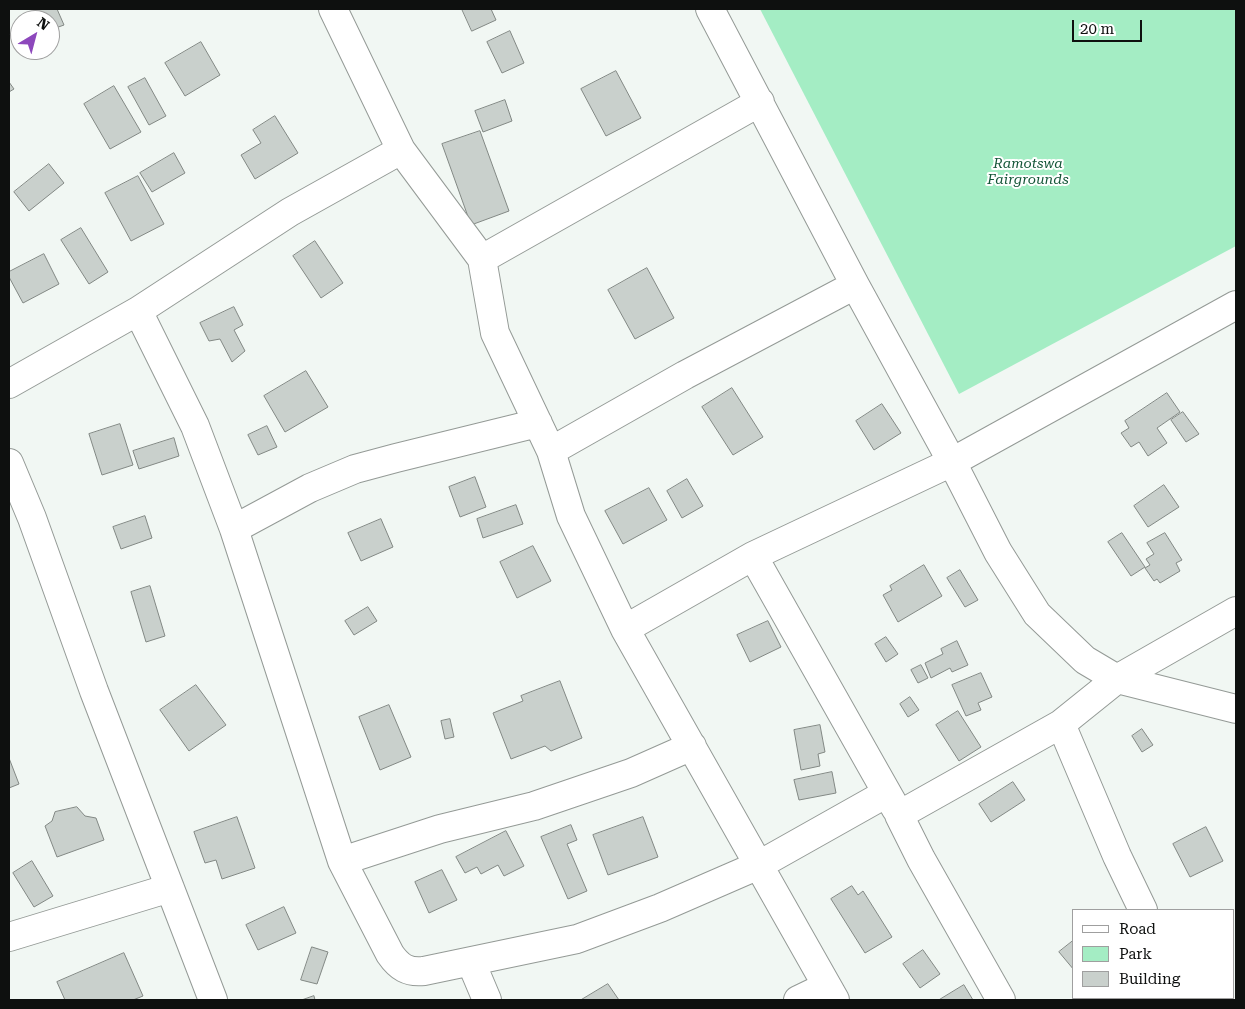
<!DOCTYPE html>
<style>
body{margin:0}
#map{position:relative;width:1245px;height:1009px;overflow:hidden;background:#f1f7f3;font-family:"Roboto Serif",serif}
canvas{display:block}
.frame{position:absolute;inset:0;border:10px solid #0e100f;pointer-events:none}
.legend{position:absolute;left:1072px;top:909px;width:162px;height:90px;box-sizing:border-box;background:#fff;border:1px solid #9f9f9f;margin:0;padding:6px 9px;list-style:none;font-size:15px;color:#0e100f}
.legend li{display:flex;align-items:center;gap:10px;height:25px}
.legend b{width:25px;border:1px solid #9f9f9f}
.north{position:absolute;left:10px;top:10px;width:50px;height:50px;box-sizing:border-box;background:#fff;border:1px solid #9f9f9f;border-radius:50%;rotate:37deg;font-size:14px;font-weight:700;line-height:20px;text-align:center;color:#0e100f}
.north::after{content:'';display:block;margin:auto;width:18px;height:22px;background:#8d48bc;clip-path:polygon(50% 0,100% 100%,50% 72%,0 100%)}
.scale{position:absolute;left:1072px;top:20px;width:70px;height:22px;box-sizing:border-box;border:2px solid #0e100f;border-top:0;padding-left:6px;font-size:15px;line-height:18px;white-space:nowrap;color:#0e100f;-webkit-text-stroke:4px #fff;paint-order:stroke}
</style>
<div id="map">
<canvas width="1245" height="1009"></canvas>
<div class="frame"></div>
<ul class="legend">
<li><b style="height:6px;background:#fff"></b>Road</li>
<li><b style="height:14px;background:#a4edc4"></b>Park</li>
<li><b style="height:14px;background:#c9d0cc"></b>Building</li>
</ul>
<div class="north">N</div>
<div class="scale">20 m</div>
</div>
<script>
const g = document.querySelector('canvas').getContext('2d');
g.lineJoin = 'round';
function fillPath(path, color) { g.fillStyle = color; g.fill(path, 'evenodd'); }
function trace(path, color, width, dash) { g.strokeStyle = color; g.lineWidth = width; g.lineCap = dash ? 'butt' : 'round'; g.setLineDash(dash || []); g.stroke(path); }
function write(font, color, halo, rows, align = 'center') {
  g.font = font + ' "Roboto Serif",serif'; g.lineWidth = 4; g.setLineDash([]); g.textBaseline = 'middle'; g.strokeStyle = halo; g.fillStyle = color; for (const [text, x, y, turn = 0] of rows) {
    g.save(); g.translate(x, y); g.rotate((+turn || 0) * Math.PI / 180); g.textAlign = isNaN(turn) ? turn : align; if (halo) g.strokeText(text, 0, 0); g.fillText(text, 0, 0); g.restore();
  }
}
fillPath(new Path2D(`
 M760 9H1236V246L959 394Z`), '#a4edc4');
const building = new Path2D(`
 M34 9H57L64 25 50 30V20H38Z
 M462 9H491L496 20 472 31Z
 M510 31 524 63 502 73 487 42Z
 M201 42 220 75 185 96 165 63Z
 M616 71 641 118 606 136 581 89Z
 M145 78 166 116 149 125 128 87Z
 M9 82 14 89 9 92Z
 M114 86 141 132 110 149 84 104Z
 M505 100 512 121 483 132 475 111Z
 M275 116 298 153 255 179 241 155 261 143 253 130Z
 M480 131 509 211 471 225 442 144Z
 M174 153 185 173 152 192 140 173Z
 M49 164 64 183 29 211 14 192Z
 M138 176 164 224 131 241 105 193Z
 M81 228 108 272 89 284 61 240Z
 M315 241 343 283 321 298 293 256Z
 M44 254 59 284 23 303 9 277V272Z
 M647 268 674 318 635 339 608 290Z
 M234 307 243 325 234 330 245 351 232 362 220 339 209 341 200 323Z
 M306 371 328 407 285 432 264 396Z
 M732 388 763 437 733 455 702 407Z
 M1167 393 1180 412 1157 428 1167 443 1148 456 1139 442 1131 447 1121 433 1129 428 1125 421Z
 M882 404 901 433 874 450 856 421Z
 M1183 412 1199 434 1186 442 1171 420Z
 M120 424 133 465 102 475 89 434Z
 M267 426 277 447 258 455 248 435Z
 M174 438 179 456 139 469 133 451Z
 M475 477 486 507 460 517 449 487Z
 M687 479 703 506 682 518 667 491Z
 M1164 485 1179 507 1148 527 1134 506Z
 M649 488 667 520 623 544 605 511Z
 M516 505 523 524 483 538 477 519Z
 M145 516 152 538 121 549 113 527Z
 M381 519 393 547 361 561 348 533Z
 M1122 533 1145 567 1131 576 1108 542Z
 M1165 533 1182 560 1176 563 1180 571 1160 583 1157 579 1154 581 1145 568 1150 565 1146 559 1154 554 1147 543Z
 M533 546 551 581 517 598 500 562Z
 M924 565 942 596 898 622 883 595 892 590 890 586Z
 M960 570 978 600 965 607 947 578Z
 M150 586 165 636 146 642 131 592Z
 M368 607 377 621 354 635 345 621Z
 M768 621 781 647 750 662 737 635Z
 M886 637 898 654 886 662 875 644Z
 M957 641 968 665 952 672 950 668 931 678 925 663 943 654 941 649Z
 M921 665 928 678 918 683 911 670Z
 M981 673 992 697 978 703 981 710 966 716 952 685Z
 M560 681 582 738 551 751 545 746 511 759 493 713 523 701 521 696Z
 M196 685 226 725 189 751 160 710Z
 M910 697 919 710 908 717 900 704Z
 M389 705 411 757 380 770 359 717Z
 M958 711 981 747 959 761 936 725Z
 M450 719 454 737 445 739 441 721Z
 M820 725 825 752 818 754 820 766 801 770 794 730Z
 M1142 729 1153 745 1142 752 1132 736Z
 M9 758 19 784 9 788Z
 M832 772 836 793 799 800 794 780Z
 M1013 782 1025 800 991 822 979 804Z
 M77 807 85 816 96 818 104 840 57 857 45 826 52 821 55 812Z
 M237 817 255 868 222 879 216 860 205 863 194 832Z
 M643 817 658 857 608 875 593 835Z
 M571 825 577 840 567 844 587 891 568 899 541 837Z
 M1206 827 1223 861 1190 877 1173 844Z
 M506 831 524 866 504 876 498 865 481 874 477 867 465 873 456 857Z
 M32 861 53 896 34 907 13 873Z
 M442 870 457 900 429 913 415 882Z
 M852 886 858 895 863 891 892 937 865 953 831 899Z
 M284 907 296 933 258 950 246 925Z
 M1074 940V970L1059 952Z
 M312 947 328 952 317 984 301 980Z
 M923 950 940 974 920 988 903 964Z
 M124 953 143 996 133 1000H65L57 982Z
 M608 984 619 1000H581Z
 M964 985 973 1000H939Z
 M314 996 315 1000H302Z`);
fillPath(building, '#c9d0cc');
trace(building, '#828884', 1);
const minor = new Path2D(`
 M333 9 401 150 482 259 495 333 551 451 571 516 625 629 835 1000
 M710 9 855 285 952 462 998 552 1037 614 1085 660 1117 679 1236 709
 M482 259 760 102
 M138 311 290 212 401 150
 M9 384 138 311 195 426 234 529 342 861 390 954C399 967 408 973 424 971L577 939 660 908 759 865 887 793
 M551 451 685 375 855 285
 M9 463 32 518 94 691 213 1000
 M234 529 310 488 355 469 396 458 538 423
 M753 556 896 809
 M625 629 753 556 952 462 1236 305
 M1061 724 1117 856 1143 910
 M342 861 440 829 534 806 631 773 692 746
 M9 937 170 888
 M471 962 487 1000
 M1214 998 1216 1000
 M798 1000 827 986
 M1001 1000 921 859 899 815 1061 724 1117 679 1236 611`);
trace(minor, '#949a96', 30);
trace(minor, '#fff', 28);
write('italic 14px', '#145638', '#fff', [
 ["Ramotswa",1028,164],
 ["Fairgrounds",1028,180]
]);
</script>
